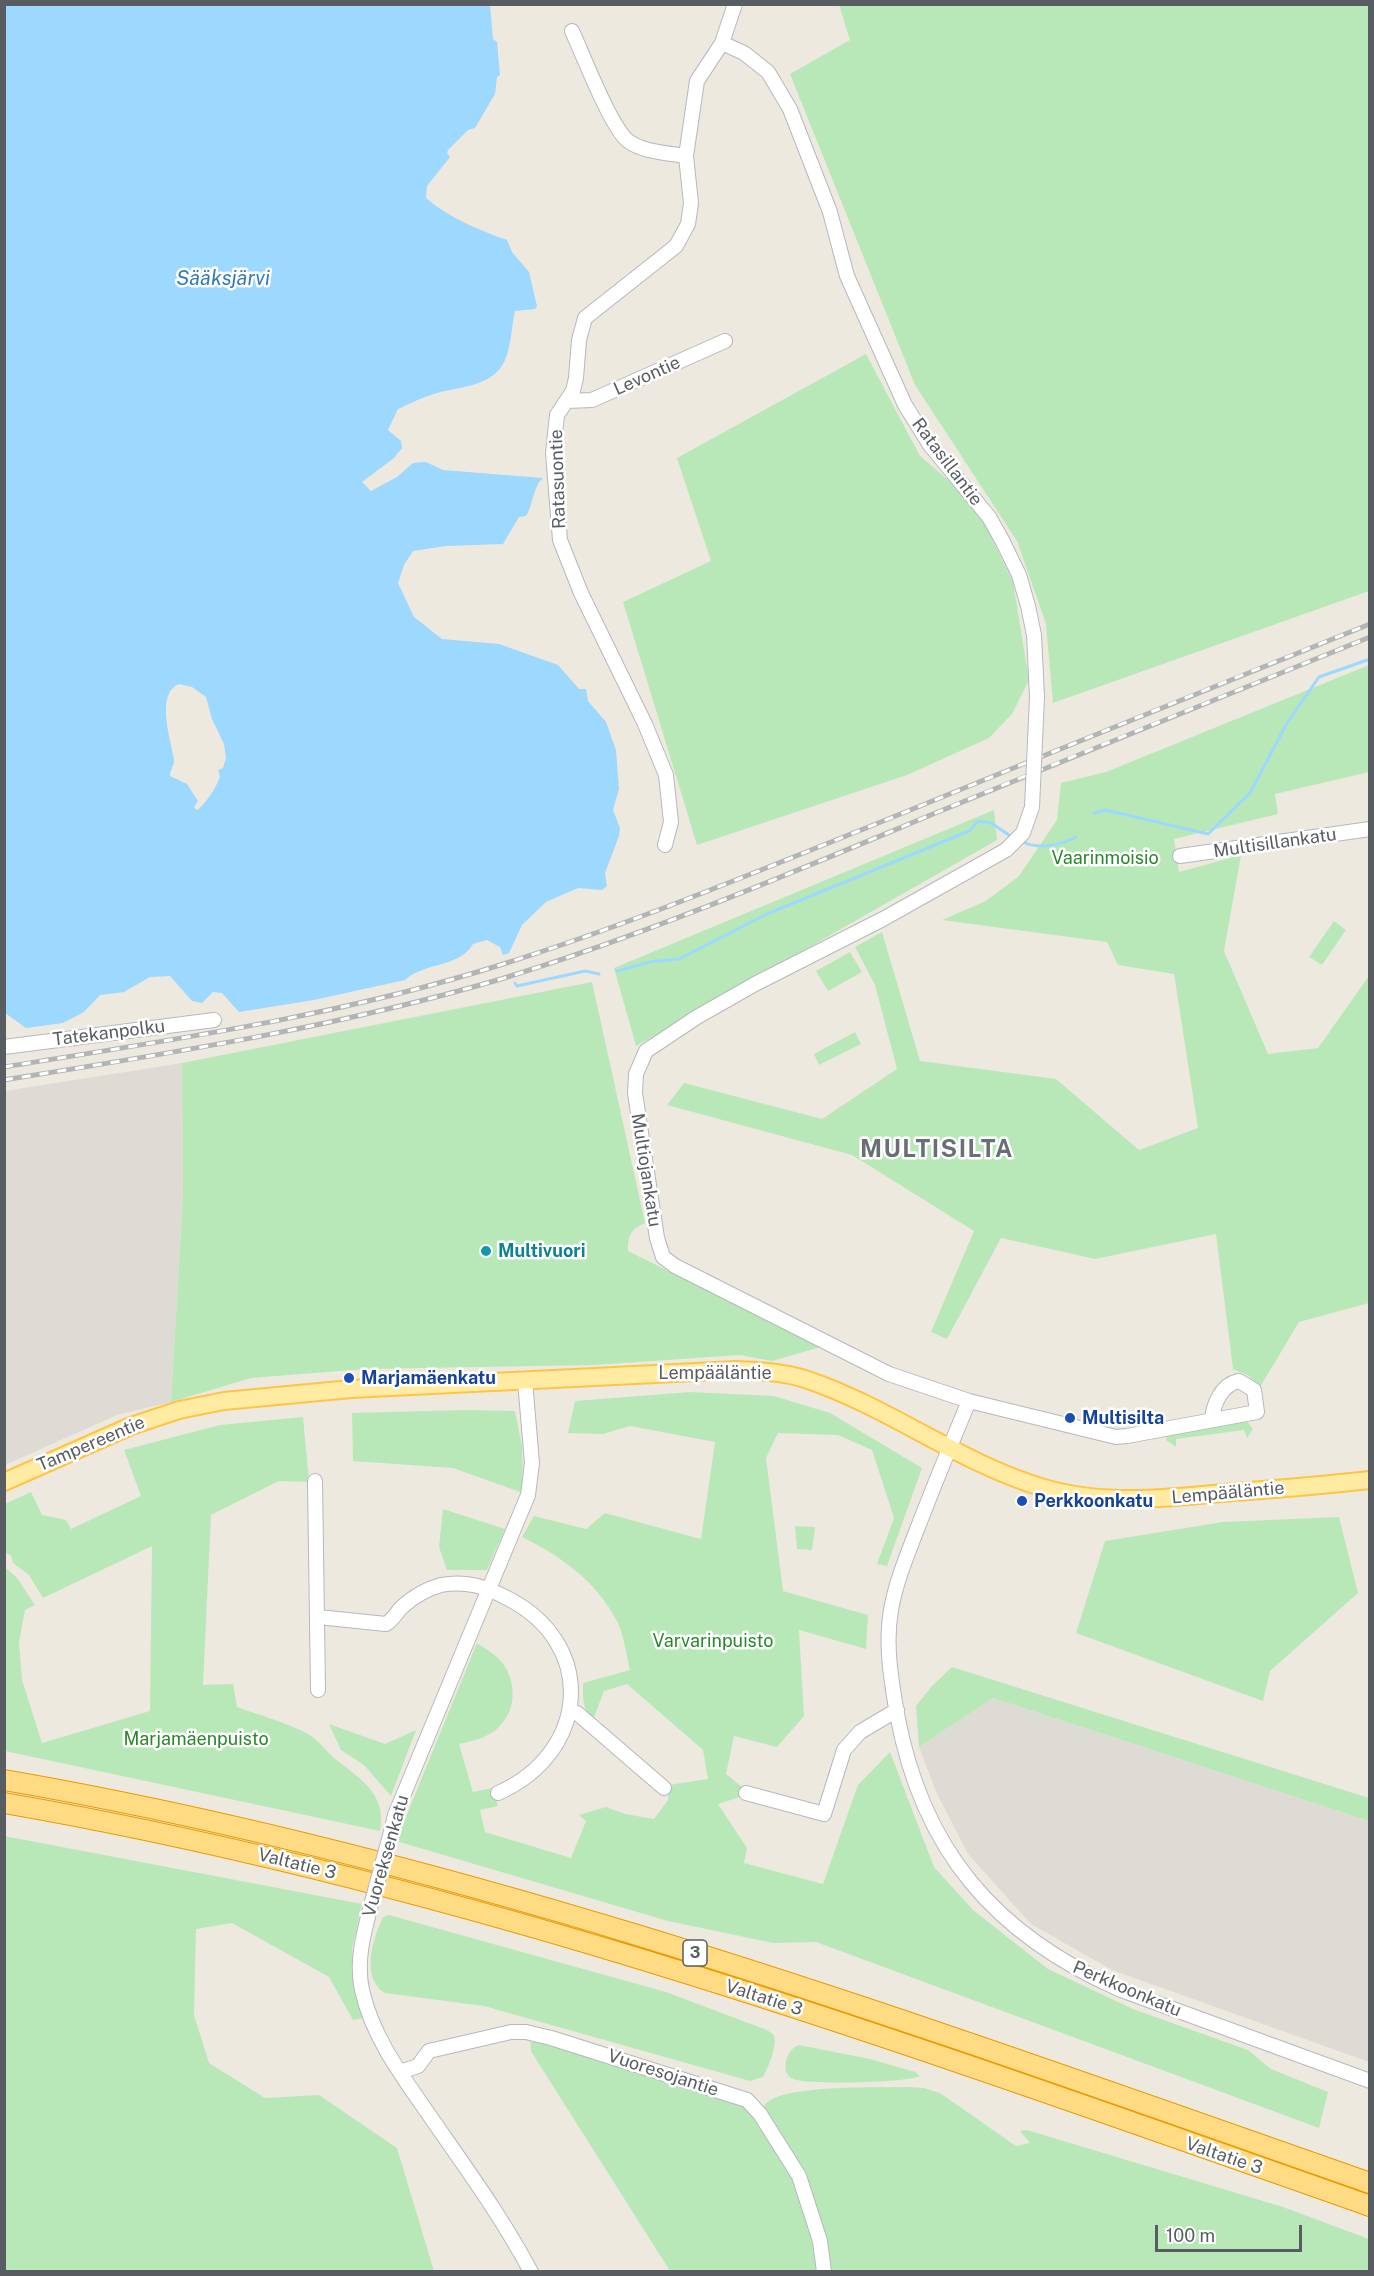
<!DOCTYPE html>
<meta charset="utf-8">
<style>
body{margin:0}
#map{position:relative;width:1374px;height:2276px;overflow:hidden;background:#ede9df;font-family:"Public Sans",sans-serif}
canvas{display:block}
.frame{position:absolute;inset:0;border:6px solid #585d62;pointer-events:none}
.scale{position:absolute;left:1155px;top:2225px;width:147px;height:27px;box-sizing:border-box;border:3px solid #585d62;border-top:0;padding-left:8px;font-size:18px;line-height:21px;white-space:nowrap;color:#585d62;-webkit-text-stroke:4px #fff;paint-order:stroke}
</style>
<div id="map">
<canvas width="1374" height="2276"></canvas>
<div class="frame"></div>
<div class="scale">100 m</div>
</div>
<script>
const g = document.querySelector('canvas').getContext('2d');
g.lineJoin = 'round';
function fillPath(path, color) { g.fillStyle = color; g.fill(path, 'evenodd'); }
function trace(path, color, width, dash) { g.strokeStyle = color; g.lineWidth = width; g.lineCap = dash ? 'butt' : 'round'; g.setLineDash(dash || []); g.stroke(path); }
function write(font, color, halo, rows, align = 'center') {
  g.font = font + ' "Public Sans",sans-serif'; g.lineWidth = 5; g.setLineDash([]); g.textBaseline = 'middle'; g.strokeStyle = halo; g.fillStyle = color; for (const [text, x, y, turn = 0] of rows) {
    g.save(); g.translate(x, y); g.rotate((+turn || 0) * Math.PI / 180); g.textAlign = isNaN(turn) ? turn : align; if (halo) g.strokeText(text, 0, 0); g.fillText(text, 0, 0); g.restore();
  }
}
fillPath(new Path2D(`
 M182 1063 183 1194 171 1402 117 1415 5 1465V1091Z
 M993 1698 1369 1821V2062L1112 1970 1031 1924 968 1854 936 1792 919 1747Z`), '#dddbd4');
fillPath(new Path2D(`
 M839 5H1369V591L1053 703 1046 624 1017 541 915 385 790 74 850 40Z
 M866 354 920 456 953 484 981 516 1013 582 1029 680 1012 714 989 738 907 775 697 845 623 602 711 561 677 458Z
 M1369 665V772L1275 794 1278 814 1174 839 1179 872 1241 855 1224 951 1268 1054 1318 1048 1369 976V1303L1299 1322 1260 1387 1249 1376 1233 1369 1216 1234 1095 1259 1001 1238 947 1339 931 1332 974 1231 852 1155 667 1105 684 1083 822 1119 897 1069 875 985 855 947 882 932 920 1061 1056 1079 1139 1150 1198 1128 1174 974 1118 965 1107 942 942 920 986 901 1019 876 1057 820 1061 783 1106 772Z
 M994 810 997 840 636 1046 614 968Z
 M1334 921 1346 930 1322 965 1309 957Z
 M850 952 862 972 828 991 816 971Z
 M592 982 645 1223C630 1230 628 1235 628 1251L821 1347 772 1361 740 1355 594 1365 365 1369 251 1378 171 1402 183 1194 182 1063Z
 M855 1032 861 1044 819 1065 814 1054Z
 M690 1392 774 1396 830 1413 922 1468 887 1566 877 1564 894 1518 872 1450 838 1435 778 1433 766 1458 783 1591 868 1615 866 1649 799 1630 804 1716 777 1747 734 1736 726 1774 742 1787 740 1797 718 1804 747 1848 744 1863 823 1884 858 1785 890 1752 934 1867 973 1910 1048 1969 1133 2009 1248 2050 1271 2069 1328 2092 1319 2128 816 1942 773 1943 668 1921 396 1841 477 1643C485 1648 494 1654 500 1660 521 1684 516 1722 486 1736 478 1740 468 1742 459 1744L473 1792 492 1788 498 1806 480 1810 485 1832 571 1858 586 1821 579 1815 606 1807 625 1814 654 1819 668 1800 669 1785 708 1779 703 1750 627 1684 604 1691 593 1720C582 1708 583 1699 583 1683L630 1670C626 1654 624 1635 617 1621 596 1581 561 1556 522 1537L534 1516 586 1529 605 1513 701 1539 715 1442 630 1426 603 1434 568 1433 575 1401Z
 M465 1410 515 1411 522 1446 523 1493 453 1468 353 1461 352 1413Z
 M303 1417 309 1482 279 1481 211 1515 203 1685 233 1684 237 1707C259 1715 285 1722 306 1733 318 1739 325 1750 334 1758 360 1779 387 1793 380 1831L5 1751V1567L17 1578 35 1605 25 1610 19 1642 22 1680 42 1743 150 1711 152 1546 43 1598 29 1575 13 1563 11 1555 5 1553V1504L31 1492 42 1515 66 1520 71 1529 141 1496 124 1450 220 1425Z
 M1246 1420 1253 1429 1247 1438 1244 1430 1176 1439V1447L1166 1440 1167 1435Z
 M443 1509 505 1529 487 1570H447L439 1547Z
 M1339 1517 1358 1593 1270 1671 1263 1701 1076 1633 1105 1541 1223 1522Z
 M795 1526 815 1527 812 1550 797 1549Z
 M952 1667 1369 1798V1821L993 1698 919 1747 916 1706 932 1686Z
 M329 1724 385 1744 416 1730 391 1796 364 1765 341 1750Z
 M4 1836 362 1904 352 1949 364 2018 353 2020 329 1977 232 1923 196 1929 194 2015 209 2063 265 2098 319 2095 397 2148 434 2271H5Z
 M389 1915 666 1992 767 2030 774 2035C777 2048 769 2065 763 2077L750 2081 484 2006 385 1993C360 1978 373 1938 383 1917Z
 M530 2037 738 2102 751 2111 794 2174 822 2271H670L539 2064 531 2051Z
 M799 2045 870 2059 915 2072 920 2076C907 2083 807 2085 793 2079 788 2077 789 2076 786 2072 784 2061 788 2049 799 2045Z
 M909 2087 924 2088 940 2093 1016 2146 1030 2143 1020 2131 1027 2130 1283 2207 1369 2239V2271H828L821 2234 763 2109C767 2083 884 2088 909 2087Z`), '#b9e8b8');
fillPath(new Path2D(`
 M4 5H490L493 39 497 42 500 75 497 77 495 94 475 128 468 130 448 150 447 153 450 157 427 186 426 198C449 218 479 230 507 240L512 252 529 272 537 306 535 309 515 311C512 323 511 347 505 360 493 387 461 386 437 393 423 397 411 403 398 409L388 430 401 441 402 448 394 458 362 482 371 491 397 477 413 463 426 462 443 470 543 478C533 486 533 506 526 516L519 517 503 544 446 546 413 551 404 565 398 583 414 617 442 639 499 644 558 665 579 689H586L588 701 606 722 616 750 619 789 613 810 620 828 619 836 605 873 607 886 602 890 578 888 546 902 522 925 509 953 503 955 500 947 487 940 473 944C459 968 424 962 405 980L314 1000 239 1012 222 993 213 992 202 1003 192 1001 170 976 150 977 124 992 100 995 84 1012 63 1023 26 1028 5 1013ZM179 684 192 687 206 697 212 719 224 744 226 758 223 768 218 770 220 776C218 785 205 805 197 810L194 807 198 801 187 784 170 776C170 769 175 765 174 759 171 740 155 694 179 684Z`), '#9dd8ff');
trace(new Path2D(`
 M1094 813 1106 810 1208 834 1250 793 1287 723 1319 677 1370 659
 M1021 841C1038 850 1059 846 1076 837
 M617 971 650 962 679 959 767 914 969 831 978 821 991 823 1012 837
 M515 983 517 986 585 971 599 974`), '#9dd8ff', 3);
const minor = new Path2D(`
 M572 31C583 55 610 125 627 140 641 152 668 153 686 156
 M722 43 744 53 768 72 790 109 830 212 847 276 905 405 930 445 989 517 1002 540 1019 575 1028 606 1034 635 1037 697
 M567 401 592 400 725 341
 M1032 807 1023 833 1006 850 883 919 755 984 697 1017 646 1051 636 1074 635 1093 657 1238 663 1257 675 1266 889 1374 969 1401 1116 1437 1127 1436 1257 1412 1254 1390 1239 1381C1222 1384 1213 1404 1212 1420
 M665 845 671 822 666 775 645 724 581 593 560 540 553 453 557 415 573 391 576 378 579 340 585 318 676 246 688 224 691 203 686 156 697 81 722 43 735 4
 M1180 856 1370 829
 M4 1047 214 1020
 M969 1401C951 1444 933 1488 916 1532 906 1558 896 1582 891 1610 885 1644 891 1679 897 1714 922 1850 995 1935 1121 1990L1370 2081
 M315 1481 318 1690
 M318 1617 386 1624C393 1620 396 1613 402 1607 413 1597 426 1589 441 1585 466 1580 486 1587 507 1598 598 1644 589 1753 498 1793
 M570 1711 577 1713 664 1788
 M746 1793 824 1814 844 1750 860 1732 897 1710
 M392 1828 395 1815 528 1495 532 1463 525 1381
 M370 1909C363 1936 356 1962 362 1990 373 2040 406 2081 434 2122 468 2171 503 2219 531 2272
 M400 2072 418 2066 429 2051 511 2032H526L551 2038 747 2100 760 2114 799 2176 820 2241 824 2272`);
const major = new Path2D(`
 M4 1482 131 1426 179 1410 224 1401 351 1389 736 1370C761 1371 785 1372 808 1380 890 1408 960 1463 1044 1488 1105 1506 1171 1498 1234 1492 1279 1489 1324 1485 1370 1480`);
const highway = new Path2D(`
 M4 1780C474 1861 922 2026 1370 2183
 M4 1803C473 1884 923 2049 1370 2206`);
trace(minor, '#b5b8be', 16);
trace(major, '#ffc446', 20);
trace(highway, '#ec9900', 22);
trace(minor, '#fff', 14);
trace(major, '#ffeca2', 16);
trace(highway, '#ffdb84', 20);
const rail = new Path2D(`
 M4 1067C171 1040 339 1016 500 965 625 926 746 876 866 828 1034 760 1201 691 1370 624
 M4 1080C171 1053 338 1027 501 979 648 934 791 873 933 814 1078 754 1224 696 1370 637`);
trace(rail, '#b3b4b5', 5);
trace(rail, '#fff', 3, [9]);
const minorBridge = new Path2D(`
 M1032 807 1037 697
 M370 1909 392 1828`);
trace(minorBridge, '#b5b8be', 16, []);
trace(minorBridge, '#fff', 14);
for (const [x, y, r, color] of [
 [486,1251,6,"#0f9aa8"],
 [349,1378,6,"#1a4fb4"],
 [1070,1418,6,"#1a4fb4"],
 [1022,1501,6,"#1a4fb4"]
]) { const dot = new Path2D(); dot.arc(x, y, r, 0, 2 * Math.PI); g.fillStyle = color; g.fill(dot); trace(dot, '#fff', 2); }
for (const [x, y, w] of [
 [695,1953,24]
]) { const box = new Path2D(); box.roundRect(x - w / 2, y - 13, w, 26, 4.5); g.fillStyle = '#fff'; g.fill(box); trace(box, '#585d62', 1.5); }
write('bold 16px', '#585d62', null, [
 ["3",695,1953]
]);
write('18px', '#585d62', '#fff', [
 ["Levontie",647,376,-24],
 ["Ratasillantie",947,462,53],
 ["Ratasuontie",558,479,-92],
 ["Multisillankatu",1275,843,-8],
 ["Tatekanpolku",109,1033,-7],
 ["Multiojankatu",646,1170,81],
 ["Lempääläntie",715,1373],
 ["Tampereentie",91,1444,-23],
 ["Lempääläntie",1228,1493,-5],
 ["Vuoreksenkatu",386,1856,-74],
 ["Valtatie 3",297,1864,14],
 ["Perkkoonkatu",1127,1989,23],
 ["Valtatie 3",764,1998,18],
 ["Vuoresojantie",663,2073,18],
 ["Valtatie 3",1224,2156,19]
]);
write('18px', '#2b872c', '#fff', [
 ["Vaarinmoisio",1105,858],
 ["Varvarinpuisto",713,1641],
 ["Marjamäenpuisto",196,1739]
]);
write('bold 18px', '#0d838f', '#fff', [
 ["Multivuori",498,1251]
], 'left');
write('bold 18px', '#164399', '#fff', [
 ["Marjamäenkatu",361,1378],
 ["Multisilta",1082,1418],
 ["Perkkoonkatu",1034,1501]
], 'left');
write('italic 20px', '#3079bc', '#fff', [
 ["Sääksjärvi",223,279]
]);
g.letterSpacing = '1.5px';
write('bold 24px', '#696f74', '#fff', [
 ["MULTISILTA",937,1150]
]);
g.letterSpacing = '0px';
</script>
